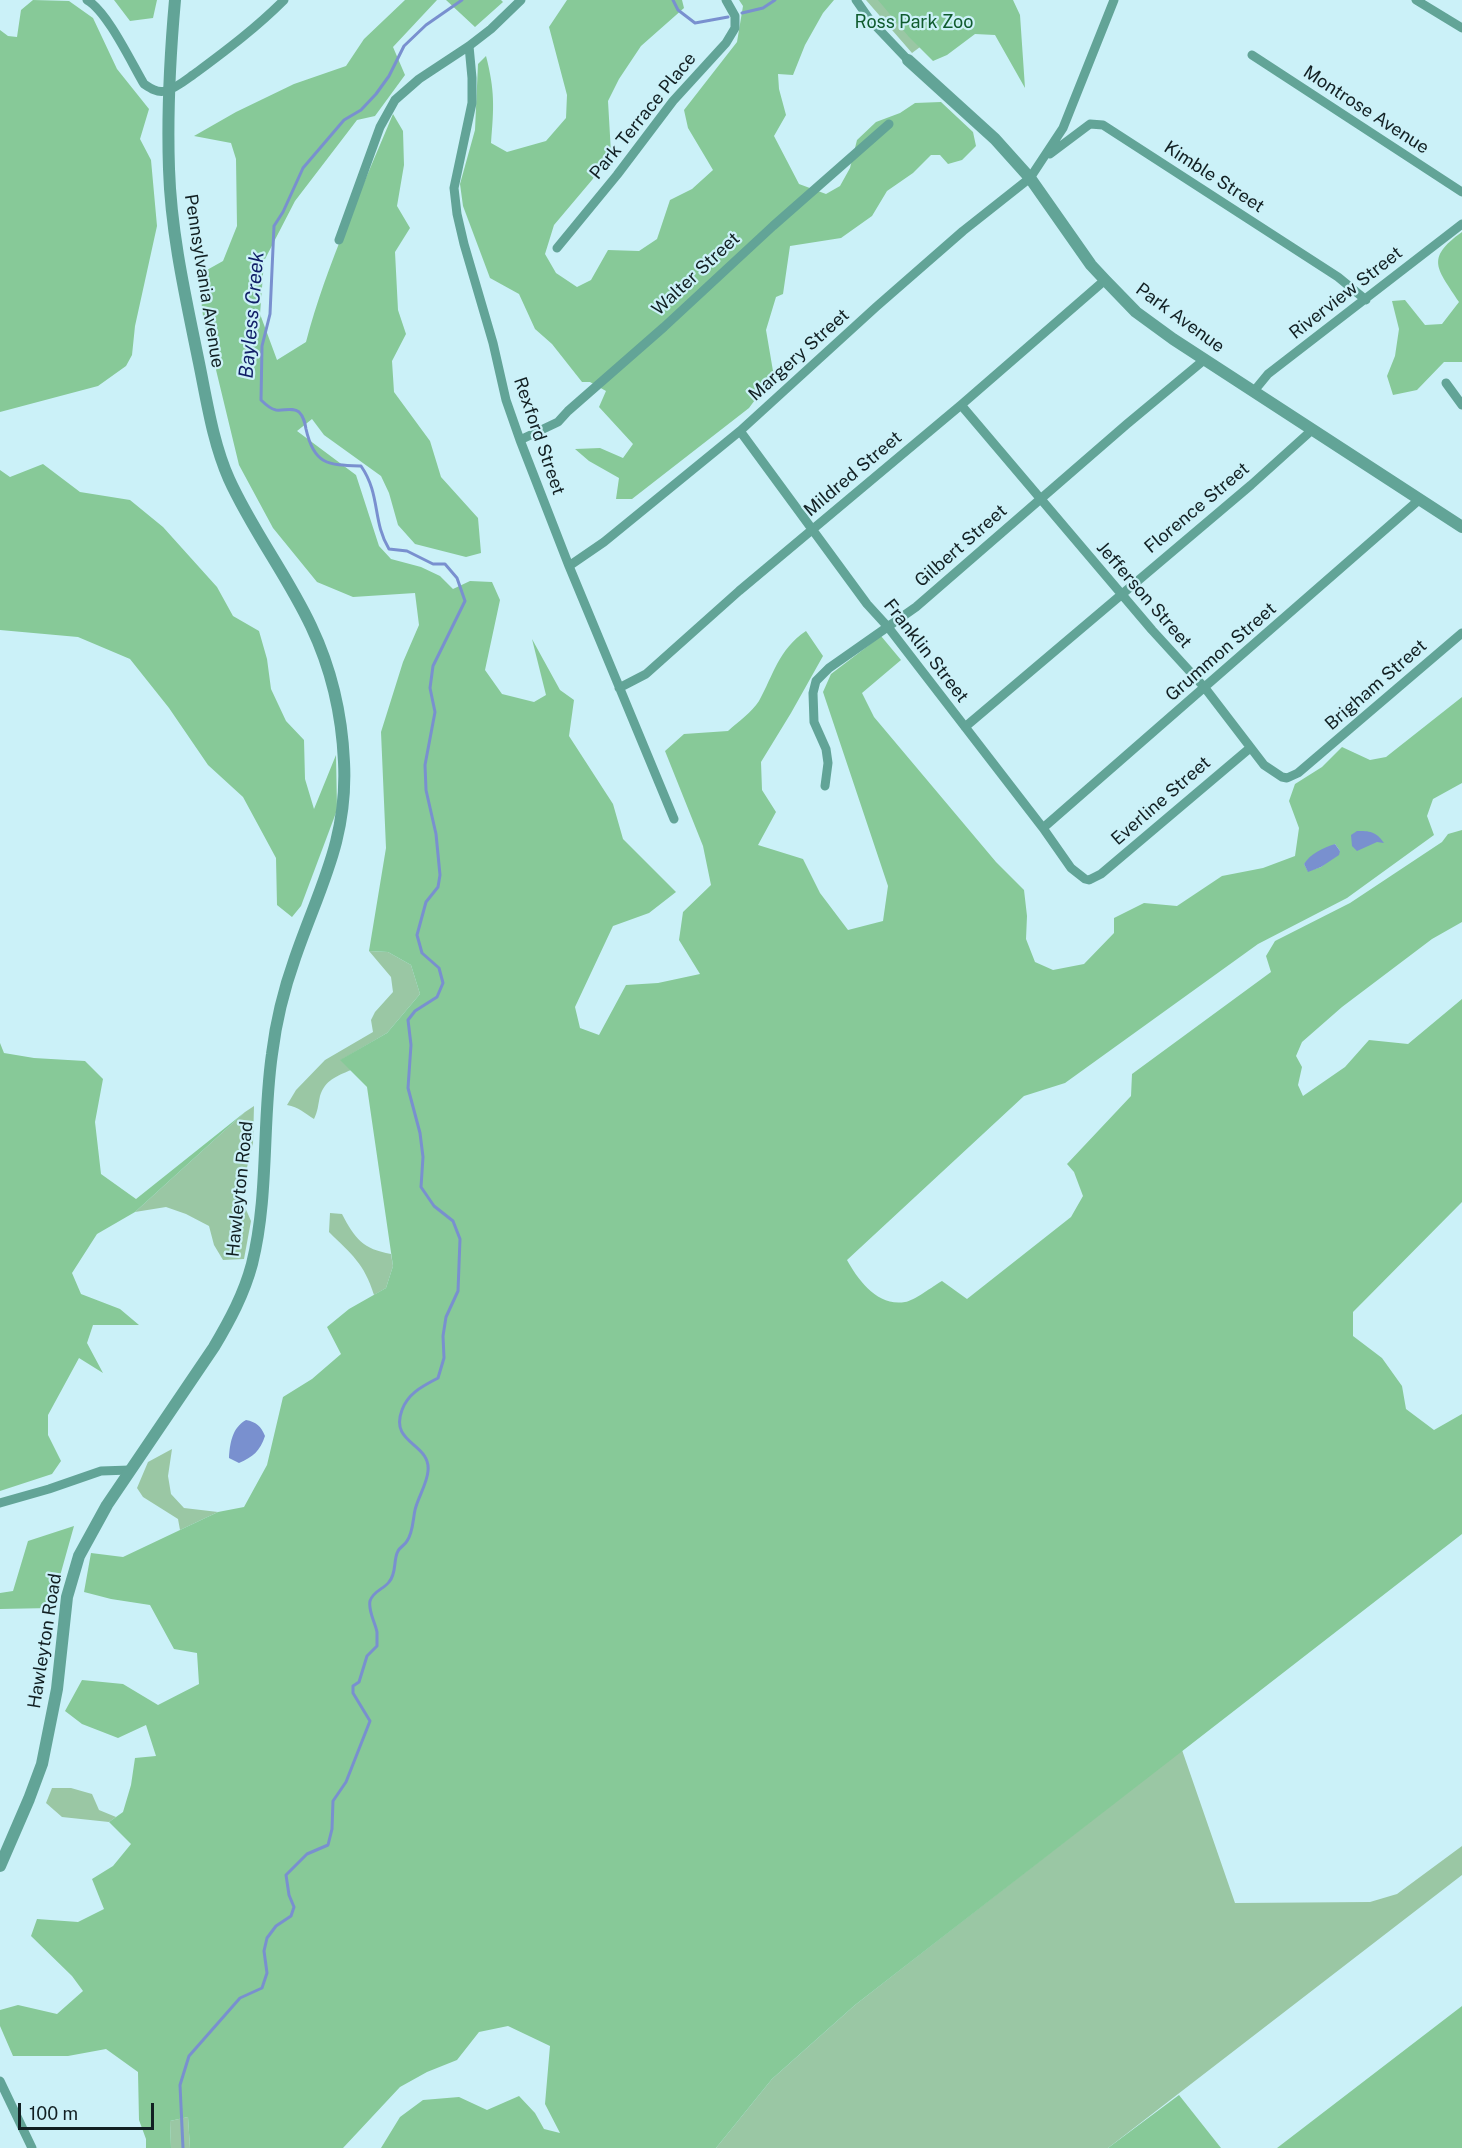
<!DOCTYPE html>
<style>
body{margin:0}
#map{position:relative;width:1462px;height:2148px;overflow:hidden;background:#cbf1f8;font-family:"Public Sans",sans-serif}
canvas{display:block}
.scale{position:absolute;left:18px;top:2103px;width:136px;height:27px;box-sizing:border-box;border:3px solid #122023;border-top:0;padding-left:8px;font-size:18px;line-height:21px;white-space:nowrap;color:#122023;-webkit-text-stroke:4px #cbf1f8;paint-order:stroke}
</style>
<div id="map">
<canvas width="1462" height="2148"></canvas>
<div class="scale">100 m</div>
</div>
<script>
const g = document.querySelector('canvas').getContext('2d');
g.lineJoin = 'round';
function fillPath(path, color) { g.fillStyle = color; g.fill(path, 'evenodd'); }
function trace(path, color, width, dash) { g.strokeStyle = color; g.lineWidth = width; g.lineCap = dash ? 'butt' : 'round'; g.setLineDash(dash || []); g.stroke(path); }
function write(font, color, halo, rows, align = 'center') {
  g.font = font + ' "Public Sans",sans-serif'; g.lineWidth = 4.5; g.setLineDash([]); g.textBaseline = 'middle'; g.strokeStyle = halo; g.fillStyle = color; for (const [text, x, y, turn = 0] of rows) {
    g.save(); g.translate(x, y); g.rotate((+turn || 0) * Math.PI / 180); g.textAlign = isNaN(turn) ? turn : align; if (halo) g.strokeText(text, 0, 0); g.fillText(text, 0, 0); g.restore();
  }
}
fillPath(new Path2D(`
 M866 0H983L912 53Z
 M369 951 388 952 411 965 420 994 387 1033 341 1060 351 1070C337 1076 325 1080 320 1096 318 1105 318 1111 314 1119 304 1113 299 1107 287 1105L296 1090 325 1060 373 1032 371 1020 375 1012 393 992 391 977Z
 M254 1106 253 1143 240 1196 251 1221 244 1259 223 1260 214 1245 209 1226 186 1214 166 1207 135 1212 245 1112Z
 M330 1213 342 1214C355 1239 363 1249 391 1254L393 1266 386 1288 374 1295C364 1263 352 1255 329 1232Z
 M172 1449 168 1476 171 1494 184 1508 218 1512 180 1530 178 1519 143 1497 137 1488 148 1462Z
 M1182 1750 1235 1903 1370 1902 1397 1894 1462 1846V1875L1108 2148H716L772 2079 855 2005Z
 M52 1788H71L92 1794 99 1810 116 1817 109 1822 62 1817 46 1803Z
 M188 2117 190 2148H171L170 2121Z`), '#9ac7a4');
fillPath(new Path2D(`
 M33 0 69 1 93 18 117 69 149 109 140 139 151 160 157 226 135 326 132 355 126 366 98 386 0 412V30L8 36 17 37 21 10Z
 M114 0H157L153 18 130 21Z
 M405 0H437L393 47 405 75 375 116 357 120 295 201 264 261 260 314 277 360 306 342C327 263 362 189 393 114L403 131 404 165 397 206 410 228 395 252 398 310 406 334 392 361 394 392 430 441 441 477 478 518 481 553 466 557 415 544 398 525 389 493 381 476 324 435 312 419 297 431 356 475 379 546 391 559 421 567 440 576 453 589 470 581 492 582 500 600 485 670 502 694 534 702 546 695 532 639 560 690 574 700 569 736 613 804 623 839 676 892 649 913 613 926 575 1007 580 1028 599 1035 626 985 658 983 700 974 679 940 683 912 711 885 703 846 665 751 684 734 728 731C738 722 752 712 759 701 774 674 778 650 806 631L823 656 791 713 761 762 762 790 776 812 758 845 803 859 820 893 848 930 883 921 888 886 823 692 831 674 881 636 901 660 862 693 874 717 996 862 1024 890 1027 916 1026 939 1035 962 1053 970 1084 964 1114 933V918L1144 903 1177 906 1222 876 1263 868 1295 856 1299 828 1289 801 1295 784 1322 767 1342 747 1370 760 1386 757 1462 697V783L1433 799 1427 816 1434 835 1347 898 1258 944 1065 1083 1024 1096 847 1260C858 1280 878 1307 905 1302 914 1301 933 1286 942 1281L967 1299 1071 1217 1083 1196 1074 1172 1067 1164 1131 1096 1132 1074 1271 972 1266 956 1275 941 1350 903 1442 842 1448 834 1462 830V922L1432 939 1342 1007 1302 1042 1296 1056 1302 1067 1298 1085 1303 1096 1345 1067 1369 1040 1408 1044 1462 999V1202L1353 1312V1336L1382 1358 1402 1386 1406 1409 1434 1430 1462 1414V1534L855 2005 772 2079 716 2148H381L400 2117 423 2100 459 2097 487 2110 519 2096 535 2113 544 2129 560 2133 545 2104 550 2046 508 2026 479 2032 457 2060 427 2072 400 2087 343 2148H190L188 2117 170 2121 171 2148H146V2139L139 2120 138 2072 106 2049 68 2056H13L0 2026V2010L18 2005 57 2014 83 1991 72 1976 31 1936 37 1919 78 1922 104 1909 92 1879 113 1866 131 1844 109 1822 123 1812 131 1785 135 1758 156 1756 146 1725 118 1738 82 1724 65 1711 82 1680 123 1684 158 1705 199 1684 197 1653 174 1649 150 1605 111 1599 84 1592 91 1553 123 1557 218 1512 244 1507 267 1465 283 1397 312 1379 341 1354 327 1327 349 1309 386 1288 393 1266 367 1087 340 1060 387 1033 420 994 411 965 388 952 369 951 386 848 381 732 403 662 419 625 415 593 353 597 317 582 273 528 239 465 203 316 198 275 223 261 237 226 236 159 231 143 194 136 236 112 294 84 346 66 364 39ZM1335 844 1340 851 1321 867 1308 871 1304 864Z
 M446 0H501L503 2 475 27Z
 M567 0H682L684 8 641 46 619 79 608 101 611 153 592 180 554 225 545 254 556 273 577 287 591 280 608 250 639 251 657 239 670 200 692 189 713 170 688 128 684 110 737 42 743 6 739 0H834L823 13 805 45 793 75 778 74 779 89 786 115 774 136 799 184 826 194 840 186 850 168 857 140 876 122 900 113 915 103 941 102 973 132 976 146 962 160 948 164 940 155H931L913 173 887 191 872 216 841 238 790 246 783 294 776 297 766 330 773 371 766 385 749 408 632 499H616L619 478 589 461 575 449 600 448 623 458 633 444 599 407 606 391 590 382H582L552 344 535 329 519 294 490 278 463 206 460 184 475 130 478 64 486 56C495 91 494 107 491 143L507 152 546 141 566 118 567 95 549 27Z
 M878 0H1013L1020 15 1025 88 995 35 975 34 947 55 933 61 909 37Z
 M1462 232V362H1444L1417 390 1393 395 1387 376 1395 356 1399 329 1392 301 1405 300 1425 325 1442 324 1459 302C1438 269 1424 259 1462 232Z
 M43 464 80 492 130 500 163 527 217 587 233 616 259 631 267 659 271 689 286 721 304 740 305 779 314 809 336 755 337 810 301 906 292 917 277 905 276 858 243 797 208 765 169 708 130 659 78 637 0 630V470L10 477Z
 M0 1043 4 1053 34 1058 85 1061 103 1079 95 1122 101 1174 136 1199 245 1112 135 1212 97 1234 72 1273 81 1294 120 1309 139 1325H93L87 1343 103 1373 79 1358 48 1415V1435L61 1461 52 1474 0 1491Z
 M74 1526 51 1608 0 1609V1593L13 1591 28 1541Z
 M1462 2006V2148H1277Z
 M1179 2095 1221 2148H1108Z`), '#87c998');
fillPath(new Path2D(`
 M1357 831C1369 831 1376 831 1384 843L1377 842 1357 851 1352 846 1351 835Z
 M1335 844 1340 851 1339 855 1321 867 1308 872 1304 864C1311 853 1323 848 1335 844Z
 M246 1420C256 1422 261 1426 265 1436 260 1451 253 1457 239 1463L229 1458C230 1443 232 1428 246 1420Z`), '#7990cf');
trace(new Path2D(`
 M673 0 678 10 695 23 728 17
 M742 13 763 8 775 0
 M183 2148 180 2085 189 2056 240 1998 262 1988 267 1973 264 1951 267 1938 276 1926 291 1916 294 1907 289 1895 286 1875 307 1854 328 1845 332 1829 333 1801 346 1782 370 1721 353 1693V1686L359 1682 367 1656 377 1646C377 1642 377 1636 377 1632 375 1622 368 1611 370 1601 373 1591 384 1589 389 1582 397 1573 393 1560 398 1551 400 1547 405 1545 407 1541 413 1533 413 1519 415 1510 418 1497 427 1484 428 1471 431 1443 389 1444 402 1410 408 1393 423 1386 438 1378L444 1358 443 1336 446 1317 458 1291 460 1239 453 1221 434 1206 421 1187 423 1157 420 1133 408 1088 411 1045 408 1020 415 1011 437 997 443 983 439 968 422 953 417 935 426 902 438 887 440 875 436 834 426 790 425 765 435 712 430 688 433 666 465 601 457 578 445 564H433L407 551 389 549C372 521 381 495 361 466 328 465 314 465 306 429 305 423 304 417 299 412 293 407 284 411 276 410 270 409 265 404 261 400L262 346 270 314 274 226 283 212 303 168 344 120 361 110 376 94 389 76 404 46 426 25 462 0`), '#7990cf', 3);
trace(new Path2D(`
 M87 0C107 11 131 62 144 84 150 88 157 93 165 91 176 89 188 78 197 72 228 49 257 27 284 0
 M856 0 870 20 908 60
 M1416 0 1462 28
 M469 46 472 78V103L454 188 457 214 464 244 493 343 506 400 520 440 569 566 674 819
 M1252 55 1462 192
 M1050 154 1090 124 1103 125 1338 277 1366 300
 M339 240 380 127 395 100 419 79 469 46 491 29 521 0
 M557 248 617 175 673 101 726 43 735 28V16L726 0
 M1446 383 1462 405
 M1254 391 1268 374 1462 224
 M961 405 1152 630 1205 688 1264 765 1282 777 1287 778 1298 773 1462 633
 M740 431 867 604 888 627 1043 828 1071 868 1085 879 1089 880 1101 874 1250 748
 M520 440 558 422 568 411 664 327 773 226 889 124
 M569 566 604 542 740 431 876 307 963 231 1030 178 1063 128 1114 0
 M619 688 646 674 739 591 961 405 1105 280
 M965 727 1251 485 1312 430
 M825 786 828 763 826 749 814 722 813 693 816 681 829 668 916 607 1127 424 1204 360
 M1043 828 1420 499
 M0 1503 49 1489 101 1471 130 1470
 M0 2081 32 2148`), '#62a497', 9);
trace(new Path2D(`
 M908 60 995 139 1030 178 1091 265 1105 280 1136 312 1173 339 1462 527
 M0 1866 29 1799 42 1764 57 1689 67 1597 79 1556 107 1505 214 1347C230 1320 244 1294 252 1264 269 1196 262 1123 272 1054 276 1021 284 989 295 958 319 888 348 840 344 762 342 716 331 668 311 626 287 575 252 530 229 479 213 443 207 402 199 363 186 299 171 234 169 169 167 112 170 56 175 0`), '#62a497', 12);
write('18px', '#105b2e', '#cbf1f8', [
 ["Ross Park Zoo",914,22]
]);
write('18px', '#122023', '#cbf1f8', [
 ["Montrose Avenue",1366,110,33],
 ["Park Terrace Place",643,116,-51],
 ["Kimble Street",1214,177,33],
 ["Walter Street",696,274,-43],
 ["Pennsylvania Avenue",204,281,81],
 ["Riverview Street",1346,293,-38],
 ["Park Avenue",1180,318,36],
 ["Margery Street",799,355,-42],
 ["Rexford Street",539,436,71],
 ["Mildred Street",853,474,-40],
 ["Florence Street",1197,508,-40],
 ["Gilbert Street",961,546,-41],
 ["Jefferson Street",1144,595,49],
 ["Franklin Street",926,651,52],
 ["Grummon Street",1221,652,-41],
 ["Brigham Street",1376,685,-41],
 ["Everline Street",1161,801,-41],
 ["Hawleyton Road",240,1189,-84],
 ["Hawleyton Road",45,1641,-81]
]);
write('italic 20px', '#111f67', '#cbf1f8', [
 ["Bayless Creek",252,315,-85]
]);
</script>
